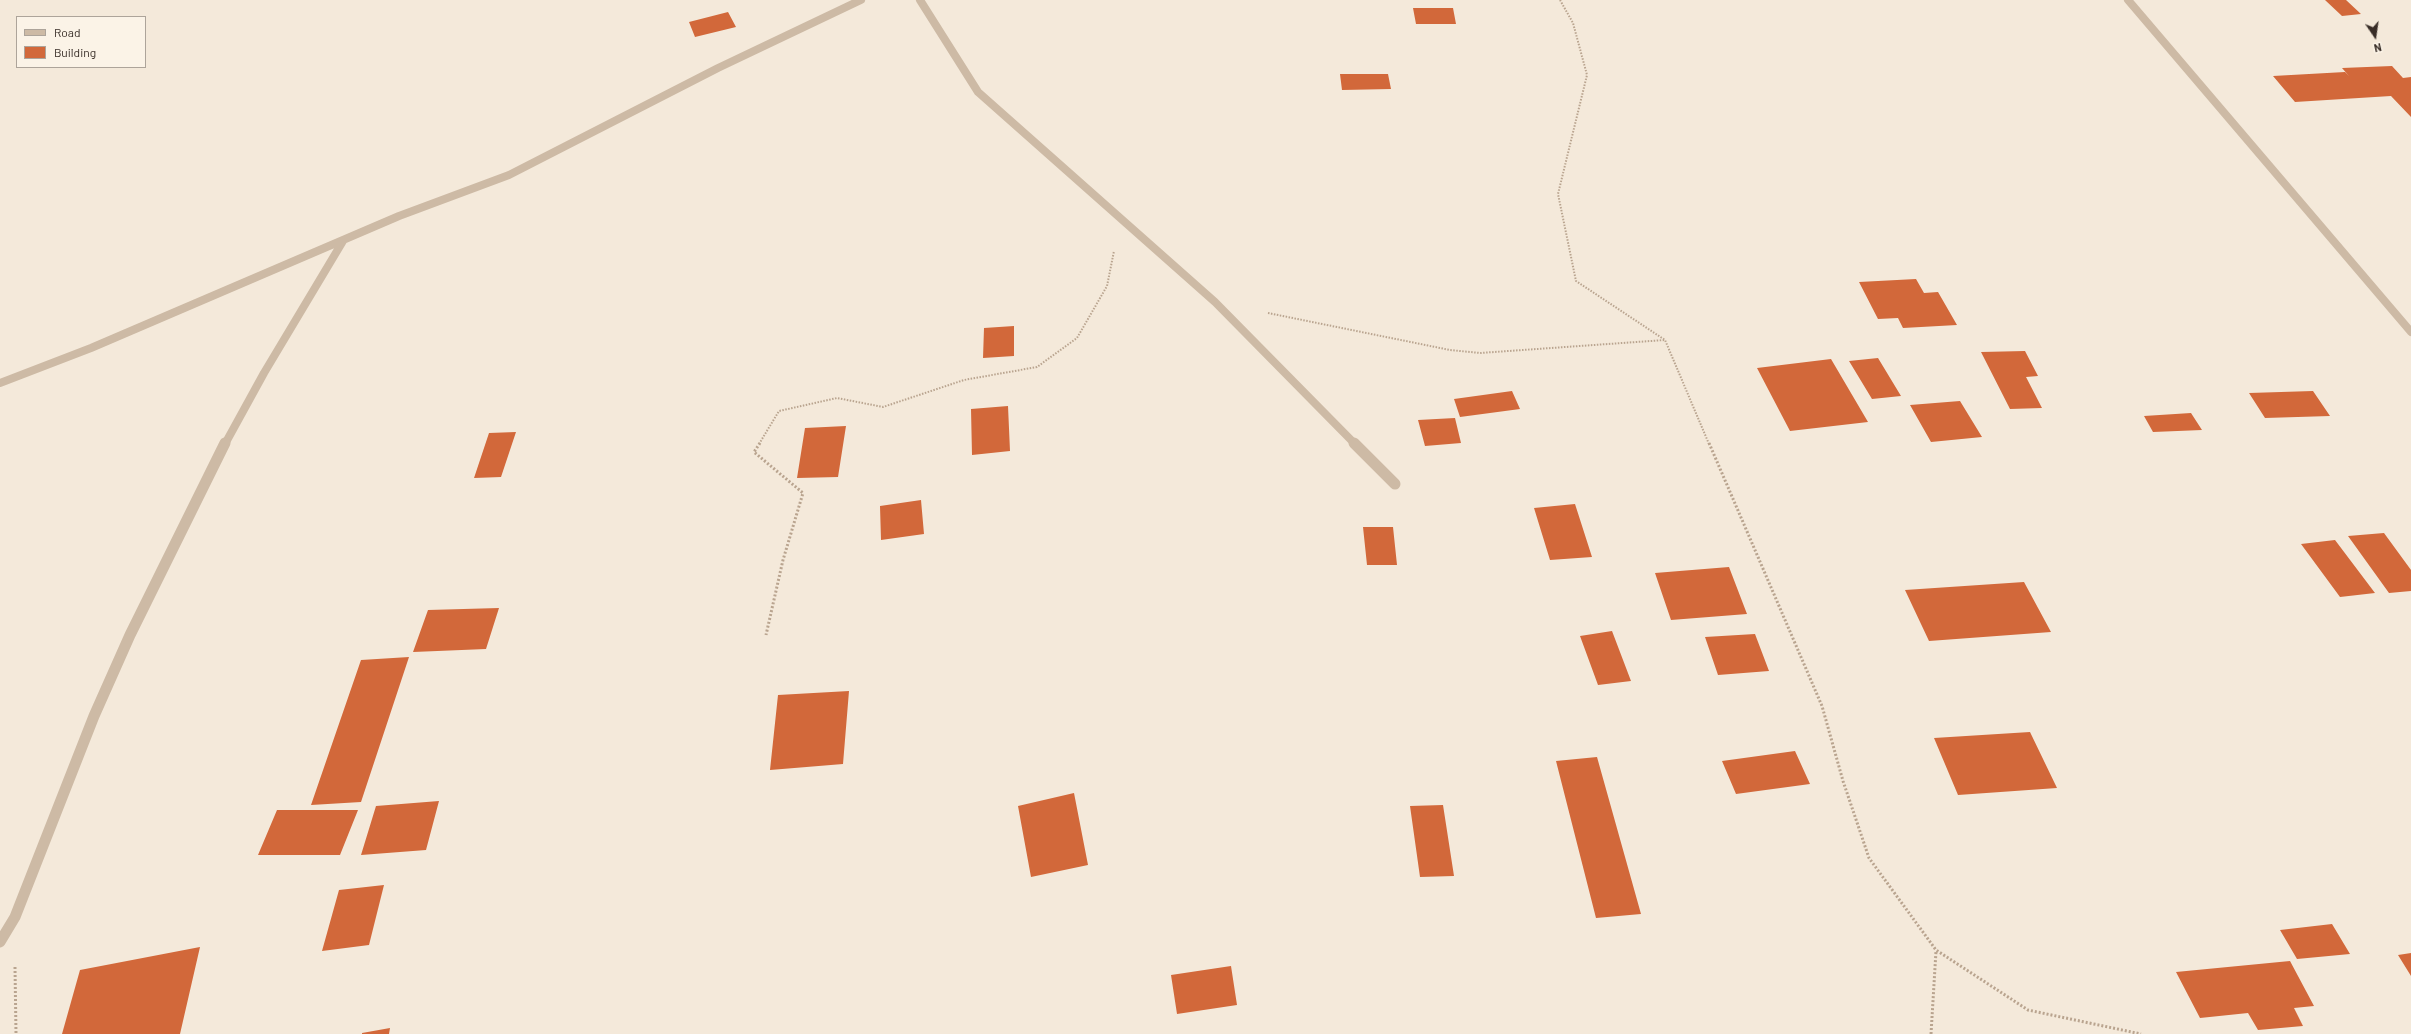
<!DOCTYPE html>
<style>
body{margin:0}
#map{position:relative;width:2411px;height:1034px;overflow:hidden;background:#f4e9da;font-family:Barlow,sans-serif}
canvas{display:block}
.legend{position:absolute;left:16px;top:16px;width:130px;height:52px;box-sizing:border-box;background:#fbf3e7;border:1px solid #ada49a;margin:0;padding:5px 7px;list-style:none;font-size:12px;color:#382d27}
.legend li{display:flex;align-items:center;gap:8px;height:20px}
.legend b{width:20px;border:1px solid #ada49a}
.north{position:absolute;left:2355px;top:16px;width:40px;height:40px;-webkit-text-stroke:3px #fbf3e7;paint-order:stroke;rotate:167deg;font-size:11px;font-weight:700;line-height:16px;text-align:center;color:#382d27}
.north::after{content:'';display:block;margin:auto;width:14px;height:18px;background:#382d27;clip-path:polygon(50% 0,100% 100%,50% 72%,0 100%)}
</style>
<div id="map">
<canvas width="2411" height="1034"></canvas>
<ul class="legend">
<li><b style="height:5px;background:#cdbaa5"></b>Road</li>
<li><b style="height:11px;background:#d2683a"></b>Building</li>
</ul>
<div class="north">N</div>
</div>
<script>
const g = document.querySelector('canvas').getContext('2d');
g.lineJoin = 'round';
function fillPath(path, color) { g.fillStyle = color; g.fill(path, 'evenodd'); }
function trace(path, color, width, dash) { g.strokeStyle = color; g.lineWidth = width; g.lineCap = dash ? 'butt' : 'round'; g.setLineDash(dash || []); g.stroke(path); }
fillPath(new Path2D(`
 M2325 0H2346L2361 14 2342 16Z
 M1413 8H1453L1456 24H1416Z
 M728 12 736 27 695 37 689 22Z
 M2392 66 2403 78 2411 77V117L2391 96 2295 102 2273 76 2345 72 2349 76 2342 68Z
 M1340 74H1388L1391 89 1342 90Z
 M1916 279 1924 293 1938 292 1957 325 1903 328 1898 318 1878 319 1859 282Z
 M1014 326V356L983 358 984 328Z
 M2025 351 2038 376 2026 377 2042 408 2010 409 1981 352Z
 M1878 358 1901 396 1872 399 1849 361Z
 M1831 359 1868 422 1790 431 1757 368Z
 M1512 391 1520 409 1460 417 1454 399Z
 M2313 391 2330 416 2265 418 2249 393Z
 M1960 401 1982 437 1931 442 1910 405Z
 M1008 406 1010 451 972 455 971 409Z
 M2191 413 2202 430 2153 432 2144 416Z
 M1455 418 1461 443 1425 446 1418 420Z
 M846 426 838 477 797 478 805 428Z
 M516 432 501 477 474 478 489 433Z
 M921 500 924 534 881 540 880 506Z
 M1575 504 1592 557 1550 560 1534 508Z
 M1363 527H1393L1397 565H1367Z
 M2384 533 2411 570V591L2389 593 2348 536Z
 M2335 540 2375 593 2340 597 2301 544Z
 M1729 567 1747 614 1671 620 1655 573Z
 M2024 582 2051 632 1929 641 1905 590Z
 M499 608 486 649 413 652 428 610Z
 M1612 631 1631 681 1598 685 1580 636Z
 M1755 634 1769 671 1718 675 1705 637Z
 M409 657 361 802 311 805 361 660Z
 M849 691 843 764 770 770 778 695Z
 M2030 732 2057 788 1958 795 1934 738Z
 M1795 751 1810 784 1736 794 1722 761Z
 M1597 757 1641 914 1596 918 1556 761Z
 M1074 793 1088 865 1031 877 1018 806Z
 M439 801 426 850 361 855 376 806Z
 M1443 805 1454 876 1420 877 1410 806Z
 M277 810H358L340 855H258Z
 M384 885 369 945 322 951 339 890Z
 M2332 924 2350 954 2297 959 2280 930Z
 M200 947 180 1034H62L80 970Z
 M2411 953V976L2398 955Z
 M2290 961 2314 1006 2294 1008 2303 1026 2258 1030 2248 1013 2200 1018 2176 972Z
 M1231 966 1237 1005 1177 1014 1171 975Z
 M390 1028 389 1034H362V1033Z`), '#d2683a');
trace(new Path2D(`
 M1560 0 1573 23 1587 75 1558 194 1576 281 1665 340 1709 444
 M1268 313 1450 350 1480 353 1665 340
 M759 444 779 411 837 398 883 407 964 380 1037 367 1077 338 1107 286 1114 251`), '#b9a48f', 2, [1.5, 1.5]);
trace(new Path2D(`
 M760 443 754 452 803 493 783 560 766 635
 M1709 443 1822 706 1843 781 1869 858 1936 950 2028 1010 2141 1034
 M15 967 16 1034
 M1931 1034 1936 951`), '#b9a48f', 3, [2, 2]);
trace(new Path2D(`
 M920 0 978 92 1215 302 1355 444
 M2128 0 2411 332
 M0 383 91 348 399 216 509 175 718 68 861 0
 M225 444 264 373 343 241`), '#cdbaa5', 8);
trace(new Path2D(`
 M1354 443 1395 484
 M0 942 15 917 94 716 130 635 225 443`), '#cdbaa5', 11);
</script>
